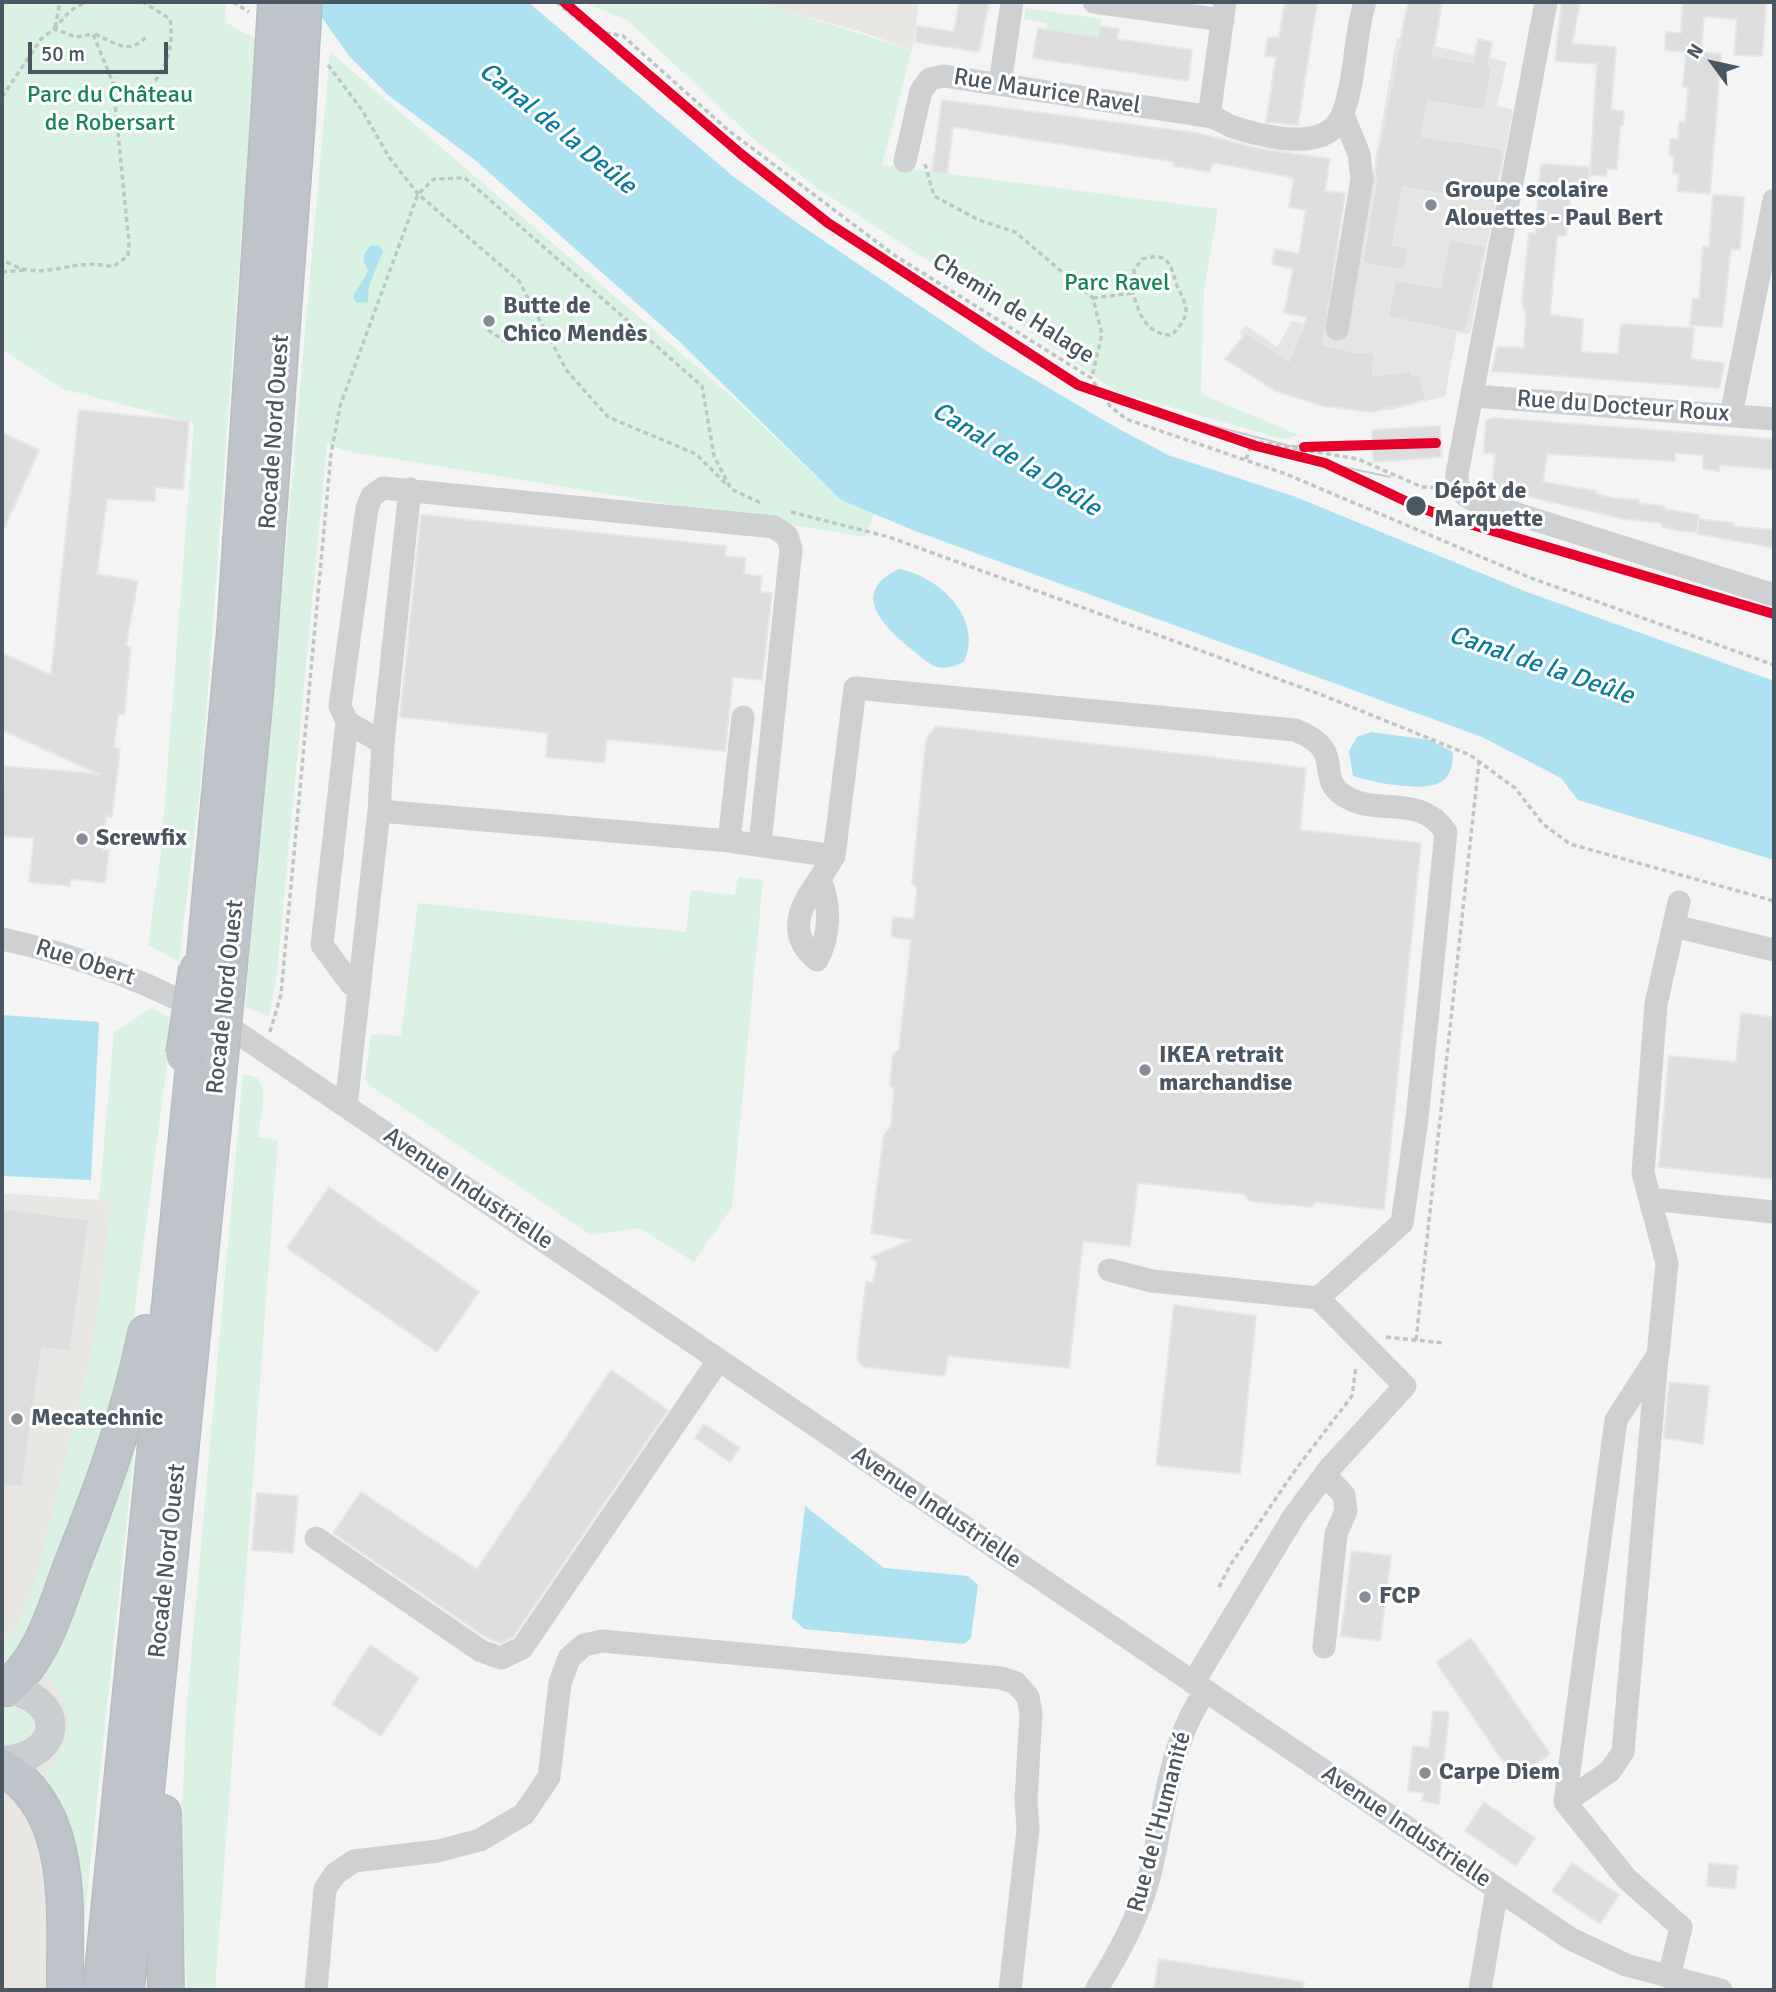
<!DOCTYPE html>
<meta charset="utf-8">
<style>
body{margin:0}
#map{position:relative;width:1776px;height:1992px;overflow:hidden;background:#f4f4f4;font-family:Signika,sans-serif}
canvas{display:block}
.frame{position:absolute;inset:0;border:4px solid #4a5661;pointer-events:none}
.north{position:absolute;left:1678px;top:28px;width:70px;height:70px;-webkit-text-stroke:5px #fff;paint-order:stroke;rotate:303deg;font-size:19px;font-weight:700;line-height:28px;text-align:center;color:#4a5661}
.north::after{content:'';display:block;margin:auto;width:24px;height:32px;background:#4a5661;clip-path:polygon(50% 0,100% 100%,50% 72%,0 100%)}
.scale{position:absolute;left:28px;top:42px;width:140px;height:32px;box-sizing:border-box;border:4px solid #4a5661;border-top:0;padding-left:9px;font-size:21px;line-height:24px;white-space:nowrap;color:#4a5661;-webkit-text-stroke:5px #fff;paint-order:stroke}
</style>
<div id="map">
<canvas width="1776" height="1992"></canvas>
<div class="frame"></div>
<div class="north">N</div>
<div class="scale">50 m</div>
</div>
<script>
const g = document.querySelector('canvas').getContext('2d');
g.lineJoin = 'round';
function fillPath(path, color) { g.fillStyle = color; g.fill(path, 'evenodd'); }
function trace(path, color, width, dash) { g.strokeStyle = color; g.lineWidth = width; g.lineCap = dash ? 'butt' : 'round'; g.setLineDash(dash || []); g.stroke(path); }
function write(font, color, halo, rows, align = 'center') {
  g.font = font + ' Signika,sans-serif'; g.lineWidth = 6; g.setLineDash([]); g.textBaseline = 'middle'; g.strokeStyle = halo; g.fillStyle = color; for (const [text, x, y, turn = 0] of rows) {
    g.save(); g.translate(x, y); g.rotate((+turn || 0) * Math.PI / 180); g.textAlign = isNaN(turn) ? turn : align; if (halo) g.strokeText(text, 0, 0); g.fillText(text, 0, 0); g.restore();
  }
}
fillPath(new Path2D(`
 M756 2H919L912 50 865 33Z
 M2 1193 113 1201 56 1990H2Z`), '#e8e7e3');
fillPath(new Path2D(`
 M1397 38 1507 62 1497 106 1513 110 1470 334 1457 332 1445 396 1392 410 1360 411 1322 406 1276 391 1225 359 1243 337 1240 333 1246 325 1277 347 1292 321 1327 330 1357 262Z`), '#e6e5e6');
fillPath(new Path2D(`
 M2 2H226L225 22 256 39 202 770 179 961 148 945 161 851 194 423 63 389 2 349Z
 M582 2H758L912 50 882 165 1218 209 1204 289 1201 394 1299 435 1283 439 1117 392 957 280 814 186 756 141 627 20Z
 M1026 8 1102 19 1098 37 1047 29V23L1024 19Z
 M330 52 732 397 841 500 874 514 865 537 346 451 327 443 276 981 269 1016 245 1007Z
 M738 877 763 880 732 1207 694 1262 640 1228 591 1235 372 1087 365 1079 371 1034 401 1036 418 903 686 932 691 890 735 895Z
 M151 1008 173 1019 132 1332 111 1426 31 1633 9 1664 2 1666V1644L20 1621 37 1575 92 1350 112 1202 99 1199 114 1033Z
 M243 1074 258 1078 263 1090V1106L258 1137 278 1140 215 1990H187L180 1856 187 1703Z
 M134 1452 83 1934 76 1890 40 1778C75 1741 80 1708 42 1672L124 1466Z
 M2 1698 30 1706 40 1733 2 1753Z`), '#d9f2e3');
fillPath(new Path2D(`
 M311 2H528L734 177 796 222 993 355 1110 424 1168 455 1296 497 1527 592 1774 681V860L1578 800 1561 778 1482 737 915 531 841 500 679 341 475 160 388 95 349 56Z
 M378 245 383 251 369 286 368 302 356 303 353 297C357 287 364 281 368 270 362 260 362 255 370 246Z
 M899 569C939 576 984 619 964 662 955 666 947 669 937 667 927 664 918 654 910 648 883 626 849 592 899 569Z
 M1371 732 1430 740 1453 752C1453 763 1452 775 1441 782 1424 793 1372 782 1353 776L1349 751 1357 737Z
 M2 1015 99 1022 91 1180 2 1176Z
 M805 1506 884 1568 968 1576 978 1585 971 1638 964 1644 804 1629 792 1618Z`), '#aee2f0');
const building = new Path2D(`
 M959 2H989L979 52 915 42 917 26 954 32Z
 M1285 2H1317L1298 125 1266 122 1276 57 1265 56 1268 37 1279 38Z
 M1408 2H1442L1433 55 1473 63 1478 39 1492 42 1488 65 1492 66 1484 111 1428 101 1421 136 1504 149 1494 203 1403 187 1393 245 1408 248 1405 270 1362 263 1376 181 1375 167Z
 M1562 2H1580L1572 44 1616 47 1611 110 1624 111 1623 125H1620L1617 169H1607L1606 176 1590 175 1597 64 1555 61Z
 M1683 2H1766L1762 56 1734 55 1737 19 1704 17 1701 52 1721 54 1710 194 1677 191 1679 174 1673 173 1674 156H1669L1670 139H1678L1679 122H1685L1688 87H1683L1686 52 1665 50 1666 32 1681 33Z
 M1100 26 1119 29 1117 39 1192 50 1188 81 1033 58 1038 28 1098 37Z
 M942 100 1197 133 1261 149 1330 159 1325 191 1345 193 1323 345 1356 352H1374L1373 376 1411 371 1412 375 1419 373 1426 400 1371 412 1322 406 1276 391 1225 359 1246 333 1289 361 1307 317 1284 313 1293 269 1272 264 1275 249 1299 254 1306 210 1289 207 1294 178 1217 163 1212 164 1210 172 1174 166V162L953 127 947 174 932 172Z
 M1541 164 1590 167 1589 185 1572 184 1566 236H1557L1550 315 1583 319 1581 352 1618 354 1621 324 1694 328 1691 359 1724 363 1719 388 1492 371 1497 347 1524 348 1526 314 1522 303 1527 251 1529 233 1535 234Z
 M1713 195 1744 197 1740 250 1731 249 1722 327 1690 325 1693 298 1699 299 1703 247H1709Z
 M1449 239 1486 246 1465 333 1388 317 1395 280 1440 288Z
 M79 410 189 421 183 490 155 487V501L107 499 97 574 138 581 126 645 131 648 124 715 118 714 114 747 120 749 112 817 106 816 103 850H109L105 883 71 879 70 886 29 882 34 838 2 836 4 766 99 774 2 730V653L51 675Z
 M1496 418 1774 439V469L1720 465 1719 471 1703 469V455L1675 453V461L1547 454 1543 482 1596 491V494L1613 498 1639 500 1638 503 1664 506V509L1699 515V519L1733 523V526L1774 530V548L1698 534V520L1697 532 1680 531 1662 527V523L1624 519 1492 488 1495 454 1484 453 1486 420Z
 M1440 426 1442 457 1373 462 1372 430Z
 M2 433 39 450 2 533Z
 M421 515 726 546 725 556 746 558 744 574 762 576 760 592 772 593 762 680 733 677 725 751 607 739 604 763 546 757 548 733 400 717Z
 M936 726 1306 768 1300 830 1421 843 1384 1210 1316 1202 1312 1207 1250 1201 1244 1194 1138 1183 1130 1246 1083 1241 1069 1368 948 1356 945 1376 864 1367 857 1359 866 1282H873L877 1262 871 1257 911 1240 871 1233 884 1135 891 1126 894 1090 890 1085 893 1055 899 1049 911 940 891 937 893 917 914 919 917 888 912 883 926 740Z
 M1741 1013 1774 1017V1179L1659 1167 1669 1056 1736 1062Z
 M329 1187 479 1292 437 1352 287 1248Z
 M2 1208 89 1220 70 1351 42 1348 22 1486H2Z
 M1174 1305 1256 1316 1240 1474 1156 1465Z
 M611 1370 668 1410 513 1637 501 1643 487 1638 333 1533 361 1492 477 1569Z
 M1669 1382 1709 1386 1703 1444 1664 1438Z
 M704 1424 740 1448 730 1462 695 1438Z
 M257 1493 298 1496 293 1553 252 1550Z
 M1352 1551 1391 1556 1380 1641 1341 1636Z
 M1471 1638 1550 1754 1515 1779 1436 1662Z
 M370 1645 419 1678 381 1736 332 1704Z
 M1433 1711 1449 1712 1439 1804 1422 1801 1424 1793 1408 1791 1413 1746 1429 1748Z
 M1484 1802 1535 1838 1516 1866 1465 1831Z
 M1572 1863 1619 1895 1600 1924 1552 1891Z
 M1709 1863 1738 1866 1735 1889 1707 1886Z
 M1159 1959 1304 1982 1303 1990H1154Z`);
fillPath(building, '#ddddde');
trace(building, '#e5e6e7', 2);
const highway = new Path2D(`
 M229 966 255 695 297 122
 M202 986 235 631 270 101
 M7 1688C44 1656 56 1607 73 1562 103 1487 130 1413 146 1333
 M2 1767C77 1811 64 1916 65 1990
 M163 1813 166 1990
 M101 1990 195 1055
 M126 1990 219 1068`);
trace(highway, '#b9bec3', 38);
trace(new Path2D(`
 M233 2 249 12
 M556 2 591 30 623 36 728 130 894 255 1091 378 1110 406 1126 419 1286 474 1531 578 1774 665
 M55 27 60 2
 M54 29 70 11 85 2
 M95 34C118 44 129 56 148 35
 M328 65 362 110 389 157 418 194 519 281 567 371 608 417 696 454 727 485
 M113 83 138 96C164 80 175 48 170 19L143 2
 M2 97 41 39 54 29 76 37 93 34 113 83 129 243 128 256 113 267C79 258 57 274 28 270 19 269 10 263 2 260
 M925 164 934 196 979 220 1015 232 1093 298 1102 334 1092 377
 M2 272 24 270
 M1093 298 1133 293 1134 270 1142 259C1168 252 1170 262 1176 283 1179 292 1186 301 1186 310 1186 320 1178 328 1172 335 1147 335 1139 315 1133 293
 M488 330 505 341 542 327
 M1246 459 1253 441 1358 459 1422 487 1438 488
 M791 512 889 537 1322 695 1470 755 1515 788 1543 824 1570 844 1774 901
 M270 1032 281 994 331 454 340 406 418 194 434 179 465 178 702 386 714 456 731 489 763 504
 M1386 1337 1443 1343
 M1416 1340 1479 762
 M1219 1587 1231 1564 1296 1469 1352 1396 1356 1366`), '#bcc7c4', 3.5, [5, 3.5]);
trace(new Path2D(`
 M1094 2 1223 20
 M1546 2 1457 474C1456 488 1463 496 1476 501L1774 595
 M1000 84 1012 2
 M1209 116 1225 2
 M905 161 921 91 930 79 944 76 1212 117C1221 120 1228 126 1236 128 1266 137 1329 154 1343 113 1356 78 1354 38 1365 2
 M1337 329 1362 179 1359 154 1343 115
 M1473 396 1774 419
 M1731 415 1774 200
 M347 722 340 706 367 508 372 496 383 488 774 527 787 536 791 549 760 844
 M383 743 410 489
 M729 841 743 717
 M820 880C831 906 830 936 817 960 775 925 815 890 834 856
 M1674 926 1774 950
 M2 939C84 957 156 984 229 1027L1571 1939 1626 1965 1721 1990
 M359 984H351L322 945 347 722 383 743 379 811
 M346 1106 379 811 729 841 834 856 855 688 1295 730C1348 751 1314 775 1343 795 1376 818 1419 792 1446 832L1417 1119 1402 1223 1318 1298
 M1650 1199 1774 1212
 M1109 1270 1152 1281 1318 1298 1405 1386 1329 1469 1294 1516 1193 1683
 M316 1538 481 1651 501 1658 522 1648 718 1361
 M1324 1647 1336 1534 1346 1511 1344 1495 1325 1475
 M1565 1802 1610 1771 1623 1752 1657 1358
 M1669 1977 1681 1927 1626 1878 1565 1802 1616 1420 1658 1355 1667 1263 1643 1173 1656 1004 1679 902
 M316 1990 325 1889 335 1874 354 1861 438 1851 480 1840 524 1814 549 1777 560 1683 569 1658 584 1645 602 1641 1001 1678 1016 1683 1028 1697 1031 1714 1026 1800 1028 1829 1010 1990
 M1096 1990C1119 1953 1139 1917 1150 1874 1165 1814 1168 1742 1206 1691
 M1480 1990 1497 1889`), '#ced0d2', 23);
trace(new Path2D(`
 M2 1688C67 1696 66 1757 2 1761`), '#caced1', 30);
trace(highway, '#bec4c9', 35);
trace(new Path2D(`
 M1176 416 1290 446H1373
 M1297 449 1325 463 1390 477`), '#c9cacc', 2);
const highwayBridge = new Path2D(`
 M270 101 276 2
 M297 122 304 2
 M184 1055 197 968
 M219 1068 229 966`);
trace(highwayBridge, '#b9bec3', 38, []);
trace(highwayBridge, '#bec4c9', 35);
trace(new Path2D(`
 M564 2 741 154 828 223 1078 385 1256 446 1325 463 1416 506 1449 518 1774 614
 M1304 447 1436 443`), '#e4002b', 10);
for (const [x, y, r, color] of [
 [1431,205,7,"#868d94"],
 [489,321,7,"#868d94"],
 [1416,506,11,"#4a5661"],
 [82,839,7,"#868d94"],
 [1145,1070,7,"#868d94"],
 [17,1419,7,"#868d94"],
 [1365,1597,7,"#868d94"],
 [1425,1773,7,"#868d94"]
]) { const dot = new Path2D(); dot.arc(x, y, r, 0, 2 * Math.PI); g.fillStyle = color; g.fill(dot); trace(dot, '#fff', 2.5); }
write('24px', '#4a5661', '#fff', [
 ["Rue Maurice Ravel",1047,92,9],
 ["Chemin de Halage",1013,309,32],
 ["Rue du Docteur Roux",1623,407,4],
 ["Rocade Nord Ouest",275,432,-86],
 ["Rue Obert",85,963,18],
 ["Rocade Nord Ouest",226,997,-84],
 ["Avenue Industrielle",468,1189,34],
 ["Avenue Industrielle",936,1508,34],
 ["Rocade Nord Ouest",168,1561,-84],
 ["Rue de l'Humanité",1160,1822,-75],
 ["Avenue Industrielle",1406,1827,34]
]);
write('24px', '#17864f', '#fff', [
 ["Parc du Château",110,96],
 ["de Robersart",110,124],
 ["Parc Ravel",1117,284]
]);
write('bold 24px', '#4a5661', '#fff', [
 ["Groupe scolaire",1445,191],
 ["Alouettes - Paul Bert",1445,219],
 ["Butte de",503,307],
 ["Chico Mendès",503,335],
 ["Screwfix",96,839],
 ["IKEA retrait",1159,1056],
 ["marchandise",1159,1084],
 ["Mecatechnic",31,1419],
 ["FCP",1379,1597],
 ["Carpe Diem",1439,1773]
], 'left');
write('bold 24px', '#4a5661', '#fff', [
 ["Dépôt de",1434,492],
 ["Marquette",1434,520]
], 'left');
write('italic 26px', '#0c7c9b', '#fff', [
 ["Canal de la Deûle",557,129,39],
 ["Canal de la Deûle",1016,460,32],
 ["Canal de la Deûle",1541,666,19]
]);
</script>
